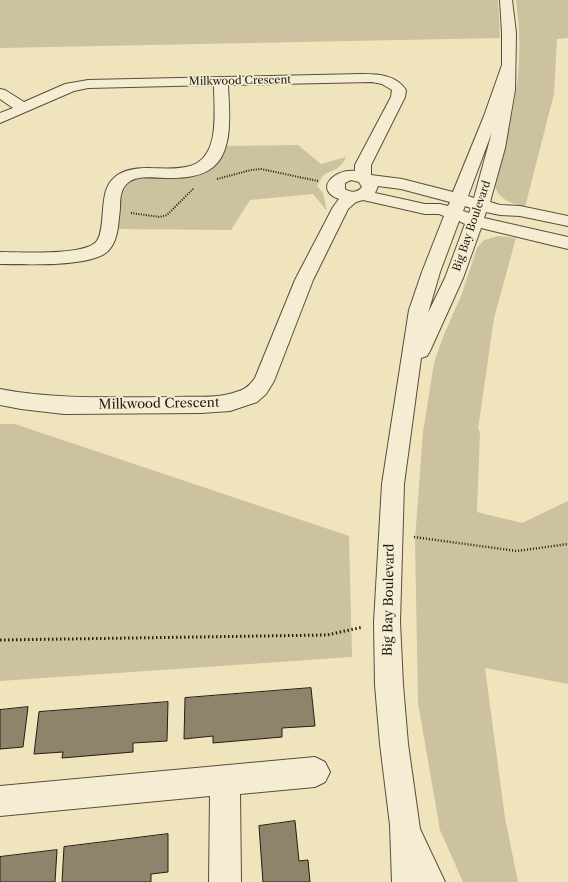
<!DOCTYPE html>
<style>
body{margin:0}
canvas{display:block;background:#efe4bc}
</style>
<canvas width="568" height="882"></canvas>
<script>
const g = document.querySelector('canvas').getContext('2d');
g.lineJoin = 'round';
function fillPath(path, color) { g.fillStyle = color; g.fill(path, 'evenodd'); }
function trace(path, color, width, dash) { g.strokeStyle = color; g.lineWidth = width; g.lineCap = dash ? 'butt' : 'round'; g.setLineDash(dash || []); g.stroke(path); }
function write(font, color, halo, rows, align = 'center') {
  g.font = font + ' "Libre Caslon Text",serif'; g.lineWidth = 3.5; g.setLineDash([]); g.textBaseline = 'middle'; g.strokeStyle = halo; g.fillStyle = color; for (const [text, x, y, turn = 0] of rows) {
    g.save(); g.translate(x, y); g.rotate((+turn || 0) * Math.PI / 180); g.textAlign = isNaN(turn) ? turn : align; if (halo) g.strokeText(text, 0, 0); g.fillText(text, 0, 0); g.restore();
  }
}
fillPath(new Path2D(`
 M0 0H498L500 38 0 48Z
 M516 0H568V38L557 39 554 94 525 207C512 204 496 198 495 184 508 137 522 83 519 33 519 22 517 11 516 0Z
 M298 145 321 164 346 157C339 173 329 169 322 177 320 180 319 183 317 186L323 193 327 211 313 194 250 200 231 230 117 229 123 182 130 179 180 177 225 146Z
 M498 236 516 238 494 318 478 429 480 432 477 512 522 523 568 501V684L485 668 505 818 518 882H463L440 830 418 703 415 539 423 432 434 363 443 337 461 296 477 248 484 240Z
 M0 424H15L349 536 352 657 0 681Z`), '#ccc29f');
const building = new Path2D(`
 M311 688 315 726 282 728V737L213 743V736L184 739 185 698Z
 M168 702 167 741 133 743V752L62 758 63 752 34 754 39 712Z
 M28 707 23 747 0 749V710Z
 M295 821 299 861 308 860 310 882H263L259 826Z
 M168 834V872L151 874V882H62L64 847Z
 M57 850 55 882H0V857Z`);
fillPath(building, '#8e846b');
trace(building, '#241d14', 1);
const minor = new Path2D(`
 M500 0H512L516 33 515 90 505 148 490 202 500 205 520 206 568 216V226L520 216 500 215 486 212 484 218 568 237V249L481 228 463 278 430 351 427 356 421 358 404 484 400 622 403 685 408 744 420 829 445 882H392L390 825 380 744 375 685 374 622 382 484 409 310 422 272 444 216 439 214H425L363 200 356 202 348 209 313 280 274 381 266 394 257 402 230 411 201 413 64 414 21 409 0 405V389C57 400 115 397 173 397 194 396 216 399 236 392 245 390 250 385 255 378L295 280 333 207 339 199C314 190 333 169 355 171V165L391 97 392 90 382 84 372 82 228 85C229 110 235 155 209 170 196 178 179 178 165 178 154 178 139 175 129 182 120 188 120 200 120 209 118 222 119 239 109 250 93 268 24 264 0 264V252C19 252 83 256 96 242 102 236 102 219 103 210 104 198 105 185 115 177 123 170 137 168 147 168 161 168 176 170 190 166 221 157 214 111 214 85L88 88 74 91 0 123V113L13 108 0 99V89L5 90 24 102 65 84 88 80 362 74C379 74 396 75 406 90L405 97 371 165V175L402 179 453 192 484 116 502 65V33ZM492 132 474 198 468 196ZM351 180 359 182 362 187C357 193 351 193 345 189V183ZM378 186 401 189 450 202 448 206 440 204H425L375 193ZM465 206 471 208 469 213 463 211ZM459 221 465 224 445 278 428 313 440 272Z
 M315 757 325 762 330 772 325 782 315 787 240 794 241 882H209L210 796 0 816V786Z`);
trace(minor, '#574f3e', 2);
trace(new Path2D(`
 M217 179 251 170 261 169 318 181
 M131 213 160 217 167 215 194 188`), '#241d14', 2, [1, 1.5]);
trace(new Path2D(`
 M414 537 517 551 568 544`), '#241d14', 2.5, [1, 2]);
trace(new Path2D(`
 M0 640 327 635 363 627`), '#241d14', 3, [1.5, 2.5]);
fillPath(minor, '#f5edd3');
write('11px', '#241d14', '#f5edd3', [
 ["Milkwood Crescent",240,81,-1],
 ["Big Bay Boulevard",472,226,-71]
]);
write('13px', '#241d14', '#f5edd3', [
 ["Milkwood Crescent",159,404,-1],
 ["Big Bay Boulevard",389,600,-89]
]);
</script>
